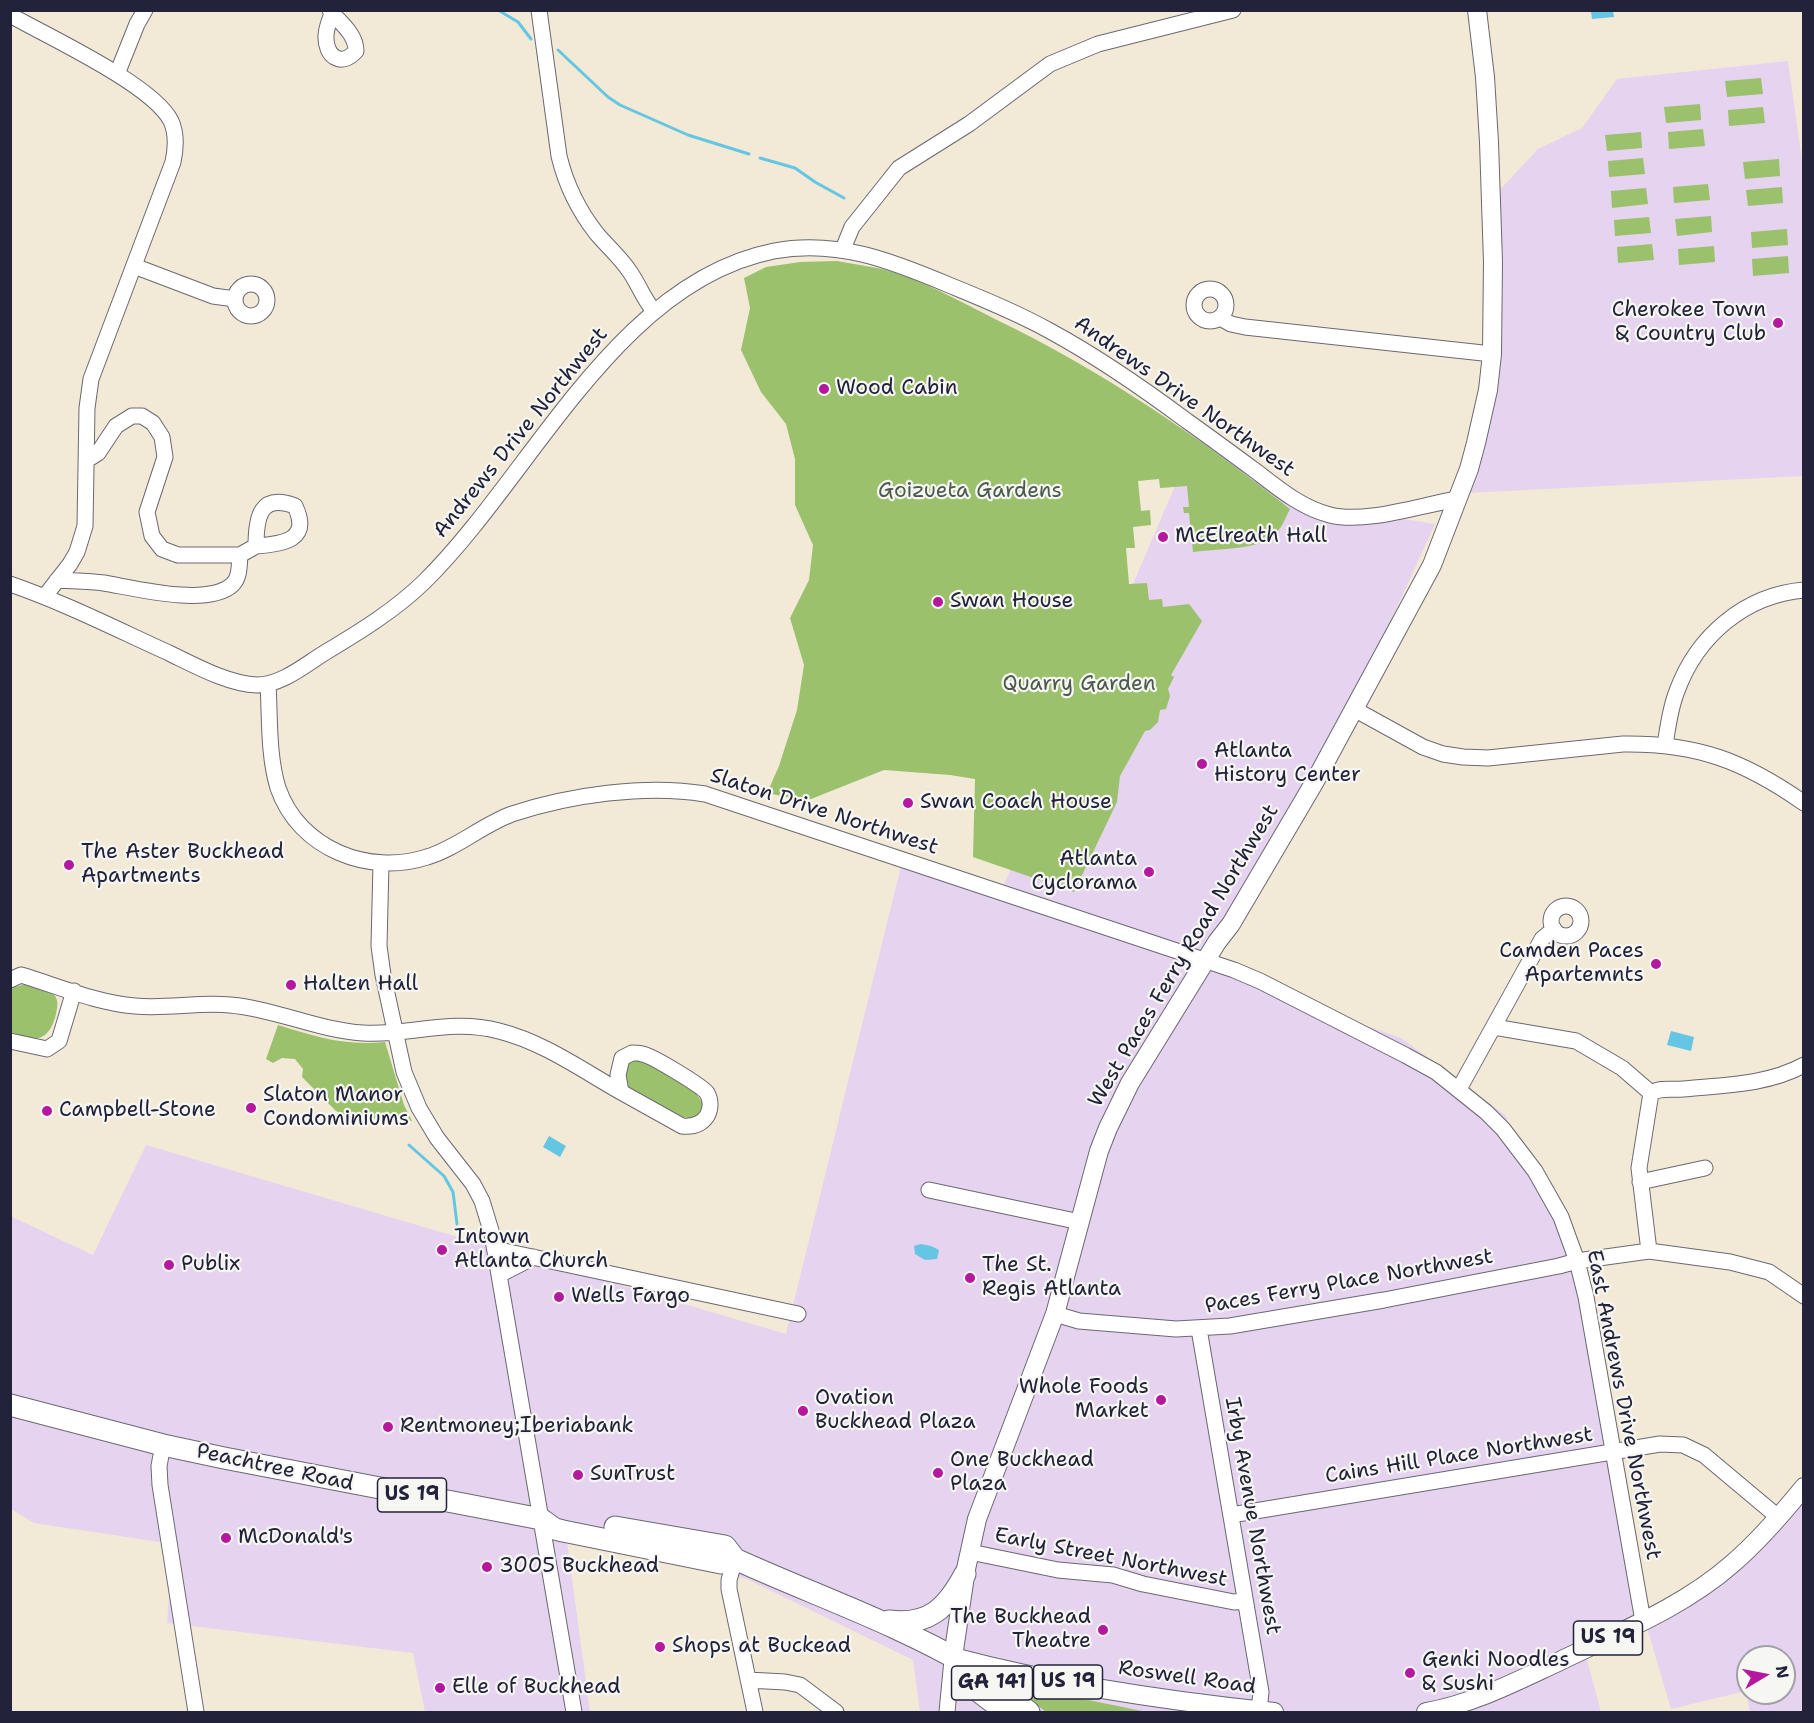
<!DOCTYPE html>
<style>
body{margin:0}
#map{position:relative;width:1814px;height:1723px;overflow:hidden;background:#f2ead7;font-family:"Shantell Sans",sans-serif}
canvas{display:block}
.frame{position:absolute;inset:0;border:12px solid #22223b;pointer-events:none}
.north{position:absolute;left:1736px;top:1645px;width:60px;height:60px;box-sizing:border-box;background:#f6f6f2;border:2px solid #a1a1a9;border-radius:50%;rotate:80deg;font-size:16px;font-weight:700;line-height:24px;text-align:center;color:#22223b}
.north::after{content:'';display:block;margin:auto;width:21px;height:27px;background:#b5179e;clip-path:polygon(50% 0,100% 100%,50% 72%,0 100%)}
</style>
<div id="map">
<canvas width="1814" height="1723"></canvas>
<div class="frame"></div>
<div class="north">N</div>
</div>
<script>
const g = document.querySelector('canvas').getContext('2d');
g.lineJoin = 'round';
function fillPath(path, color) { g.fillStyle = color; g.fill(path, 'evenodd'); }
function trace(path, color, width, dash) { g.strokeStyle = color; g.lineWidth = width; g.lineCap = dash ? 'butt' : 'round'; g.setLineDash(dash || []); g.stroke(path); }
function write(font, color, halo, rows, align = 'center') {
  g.font = font + ' "Shantell Sans",sans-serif'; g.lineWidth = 4.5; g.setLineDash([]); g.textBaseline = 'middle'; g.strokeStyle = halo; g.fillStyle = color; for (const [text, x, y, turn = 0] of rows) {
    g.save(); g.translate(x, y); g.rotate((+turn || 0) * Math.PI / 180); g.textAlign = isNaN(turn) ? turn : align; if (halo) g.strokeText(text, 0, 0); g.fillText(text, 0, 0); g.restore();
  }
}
fillPath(new Path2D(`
 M1788 61 1803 167V476L1466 493 1474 443 1482 362 1492 198 1538 149 1582 128 1617 79Z
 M1202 423 1294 502 1435 524 1355 699 1204 968 1401 1038 1505 1115 1566 1240 1621 1454 1645 1623 1755 1542 1803 1491V1712H1750L1746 1691 1671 1709 1646 1624 1584 1649 1601 1712H920L913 1660 747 1579 567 1542 590 1712H425L413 1653 167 1623 173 1544 34 1523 11 1509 10 1216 93 1255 146 1145 786 1334 903 858 1004 885ZM1748 1657H1784V1693H1748Z`), '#e5d3f0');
fillPath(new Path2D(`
 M1761 78 1763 94 1727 97 1725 81Z
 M1700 104 1701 120 1666 123 1664 107Z
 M1763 107 1765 123 1729 126 1728 110Z
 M1703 129 1705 146 1669 149 1668 132Z
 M1641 132 1642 148 1607 151 1605 135Z
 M1643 158 1645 174 1609 177 1608 161Z
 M1779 159 1780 176 1745 179 1743 162Z
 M1708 184 1710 200 1674 203 1673 187Z
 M1782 187 1783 203 1748 206 1746 190Z
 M1646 188 1648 204 1612 208 1611 191Z
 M1711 216 1712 232 1677 236 1675 219Z
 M1649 217 1651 233 1615 236 1614 220Z
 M1787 229 1788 245 1752 248 1751 232Z
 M1652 244 1654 260 1618 263 1617 247Z
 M1714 246 1715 262 1679 265 1678 249Z
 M1788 256 1789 273 1753 276 1752 259Z
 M837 261C852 264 868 266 882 269 921 279 959 301 995 319 1101 370 1198 436 1290 509 1285 519 1281 530 1272 537 1255 550 1214 549 1193 552L1189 513H1184L1183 507H1189L1187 486 1160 488 1159 479 1138 481 1141 511 1150 510 1151 525 1133 527 1135 548H1126L1129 584 1147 583 1149 600 1162 599 1163 607 1189 604 1202 621 1171 675 1174 677 1168 689 1170 696 1166 709 1160 710 1158 722 1150 730 1145 731 1120 776 1117 802 1074 892 973 857 975 779 950 775 884 770 806 801 767 793 779 766 797 710 804 665 790 618 809 580 813 545 795 505V459L786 424 761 392 741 350 750 308 744 278 766 267 800 262Z
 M26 984C35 986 50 987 55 996 59 1002 57 1008 56 1014 49 1042 35 1043 11 1032V988Z
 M278 1025C317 1037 344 1046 385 1042L404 1105 412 1121 398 1120 389 1121 379 1118 365 1119 350 1117 336 1111 302 1077 303 1069 295 1059 282 1058 273 1063 266 1059Z
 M630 1060H644L696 1093 703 1104 702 1112 694 1119 683 1117 625 1085 624 1067Z
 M1010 1684 1142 1711 1046 1712Z`), '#9bc16c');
fillPath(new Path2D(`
 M1591 11H1613L1614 17 1592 19Z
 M1671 1031 1694 1037 1691 1051 1667 1045Z
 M549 1136 566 1146 560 1157 543 1147Z
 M921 1244 931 1246 939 1250 937 1259 925 1260 915 1254 914 1246Z`), '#64c6e2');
trace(new Path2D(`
 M498 10 518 22 531 39
 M558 50 608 97 620 105 688 135 749 154
 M760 158 795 168 815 182 844 198
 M409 1145 444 1176 453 1192 457 1224`), '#64c6e2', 3);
const minor = new Path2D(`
 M330 10 332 13C342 24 356 35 356 51 341 68 325 56 326 36 326 28 330 20 332 13
 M539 10 559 156C566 185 578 210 597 234 608 247 621 258 630 272 639 285 644 300 654 311
 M10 15C49 37 153 85 171 121 177 134 176 148 173 162L91 379 87 408 85 526 77 552 70 564 45 596
 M117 74 137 24 145 10
 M843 249 852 227 899 168 969 124 1050 64 1098 44 1233 10
 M134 266 213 296 235 299
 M235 300a16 16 0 1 1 32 0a16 16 0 1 1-32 0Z
 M1194 305a16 16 0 1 1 32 0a16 16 0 1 1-32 0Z
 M1220 318 1231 324 1245 327 1492 354
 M87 460 98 453 116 426 132 416H142L153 423 162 437 165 457 147 512 152 536 162 549 178 555H240L256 546C256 517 260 493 295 506 311 540 284 544 256 546
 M57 580C73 581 89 581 104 583 134 588 207 607 232 585 240 578 239 566 240 555
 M10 584C65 603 116 629 169 653 194 665 228 684 257 685 282 685 306 664 326 652 361 631 395 610 424 582 531 477 616 282 774 251 837 239 892 261 949 285 983 299 1018 313 1050 331 1098 357 1144 389 1187 421 1211 438 1234 455 1257 472 1279 489 1302 508 1330 515 1366 524 1421 505 1458 499
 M268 684C270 718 268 755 278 788 299 849 369 876 427 857 457 848 482 825 512 814 569 795 646 784 705 794L1234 970 1260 981 1405 1055 1436 1072 1486 1112 1503 1129 1535 1171 1561 1217 1577 1261 1586 1297 1643 1621
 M1354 709 1423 747 1443 754 1463 757 1488 758 1623 744C1697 743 1744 761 1804 803
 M1665 745C1668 727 1670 708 1677 691 1697 636 1745 595 1804 590
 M381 864 379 946 383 975 404 1072 419 1108 437 1138 473 1184 482 1201 492 1234 574 1712
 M1551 921a15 15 0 1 1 30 0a15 15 0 1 1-30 0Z
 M10 980 21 975C58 986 96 1003 135 1006 167 1009 198 1002 230 1005 276 1009 317 1030 363 1033 410 1036 450 1018 499 1031 543 1042 582 1070 621 1092
 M1494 1027 1576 1041 1622 1068 1651 1093C1660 1087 1673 1090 1683 1089 1724 1085 1767 1085 1804 1065
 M10 1041 47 1049 59 1041 74 991
 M632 1053C633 1053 641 1053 642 1054 651 1055 702 1086 707 1093 711 1100 711 1109 707 1116 701 1125 692 1127 682 1126L621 1092 618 1075 622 1058Z
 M1459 1089 1542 939 1554 929
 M1640 1182 1705 1168
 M929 1190 1080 1222
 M495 1249 798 1314
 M1649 1251 1639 1168 1651 1093
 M499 1275 534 1257
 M1055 1314 1079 1321 1176 1329 1230 1326 1384 1300 1559 1266 1577 1261 1649 1251 1730 1262 1769 1272 1804 1296
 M1199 1329 1261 1692 1259 1711
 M163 1445 159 1466 160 1485 196 1712
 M1231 1515 1660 1444 1683 1445 1704 1455 1778 1517
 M970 1552 1058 1570 1113 1575 1143 1584 1234 1602 1245 1601
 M735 1559 729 1580V1589L755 1712
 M748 1680 785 1682 800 1685 836 1712
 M947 1712 952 1660`);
const major = new Path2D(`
 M1274 1712C1167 1701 1058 1685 953 1657L966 1569 977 1519 1055 1314 1099 1151 1108 1128 1130 1083 1217 942 1231 924 1314 783 1432 565 1469 469 1476 443 1488 390 1492 354 1493 262 1489 142 1485 77 1477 10
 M1426 1712C1473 1704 1515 1682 1558 1662 1617 1633 1682 1608 1732 1564 1759 1541 1782 1514 1804 1487`);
const highway = new Path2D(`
 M10 1405 163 1445 224 1458 541 1519 555 1529 563 1531 721 1563 735 1559
 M615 1527 725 1546 735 1559C814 1595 896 1623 971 1667 991 1679 1010 1697 1029 1712
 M889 1621C929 1626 947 1608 965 1574
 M953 1657 962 1679 1006 1712`);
trace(minor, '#6b6872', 17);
trace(major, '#6b6872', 20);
trace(highway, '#6b6872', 23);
trace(minor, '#fff', 15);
trace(major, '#fff', 18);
trace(highway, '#fff', 21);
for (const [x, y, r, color] of [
 [1778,323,6,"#b5179e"],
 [824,389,6,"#b5179e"],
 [1163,537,6,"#b5179e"],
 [938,602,6,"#b5179e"],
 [1202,764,6,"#b5179e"],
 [908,803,6,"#b5179e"],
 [69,865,6,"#b5179e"],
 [1149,872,6,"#b5179e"],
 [1656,964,6,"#b5179e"],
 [291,985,6,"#b5179e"],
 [251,1108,6,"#b5179e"],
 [47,1111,6,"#b5179e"],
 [442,1250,6,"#b5179e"],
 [169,1265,6,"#b5179e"],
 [970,1278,6,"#b5179e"],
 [559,1297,6,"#b5179e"],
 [1161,1400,6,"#b5179e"],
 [803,1411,6,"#b5179e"],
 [388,1427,6,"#b5179e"],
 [938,1473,6,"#b5179e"],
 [578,1475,6,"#b5179e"],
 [226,1538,6,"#b5179e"],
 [487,1567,6,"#b5179e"],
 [1103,1630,6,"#b5179e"],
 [660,1647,6,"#b5179e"],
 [1410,1673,6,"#b5179e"],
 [440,1688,6,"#b5179e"]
]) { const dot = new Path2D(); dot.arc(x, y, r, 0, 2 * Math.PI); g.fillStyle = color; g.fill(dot); trace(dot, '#f6f6f2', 2); }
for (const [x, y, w] of [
 [412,1495,69],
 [1608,1638,69],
 [1068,1682,69],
 [992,1683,81]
]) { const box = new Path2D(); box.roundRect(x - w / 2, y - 17, w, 34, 4.5); g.fillStyle = '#f6f6f2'; g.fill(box); trace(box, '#22223b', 1.5); }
write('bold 20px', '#22223b', null, [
 ["US 19",412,1495],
 ["US 19",1608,1638],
 ["US 19",1068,1682],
 ["GA 141",992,1683]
]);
write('21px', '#22223b', '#f6f6f2', [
 ["Cherokee Town",1766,311,"right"],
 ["& Country Club",1766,335,"right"],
 ["Wood Cabin",836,389],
 ["McElreath Hall",1175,537],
 ["Swan House",950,602],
 ["Atlanta",1214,752],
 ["History Center",1214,776],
 ["Swan Coach House",920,803],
 ["The Aster Buckhead",81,853],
 ["Apartments",81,877],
 ["Atlanta",1137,860,"right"],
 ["Cyclorama",1137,884,"right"],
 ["Camden Paces",1644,952,"right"],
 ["Apartemnts",1644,976,"right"],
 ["Halten Hall",303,985],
 ["Slaton Manor",263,1096],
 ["Condominiums",263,1120],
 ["Campbell-Stone",59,1111],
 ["Intown",454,1238],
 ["Atlanta Church",454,1262],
 ["Publix",181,1265],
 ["The St.",982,1266],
 ["Regis Atlanta",982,1290],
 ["Wells Fargo",571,1297],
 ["Whole Foods",1149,1388,"right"],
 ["Market",1149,1412,"right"],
 ["Ovation",815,1399],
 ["Buckhead Plaza",815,1423],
 ["Rentmoney;Iberiabank",400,1427],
 ["One Buckhead",950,1461],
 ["Plaza",950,1485],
 ["SunTrust",590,1475],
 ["McDonald's",238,1538],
 ["3005 Buckhead",499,1567],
 ["The Buckhead",1091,1618,"right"],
 ["Theatre",1091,1642,"right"],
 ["Shops at Buckead",672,1647],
 ["Genki Noodles",1422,1661],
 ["& Sushi",1422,1685],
 ["Elle of Buckhead",452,1688]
], 'left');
write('21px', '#22223b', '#f6f6f2', [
 ["Andrews Drive Northwest",1184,397,35],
 ["Andrews Drive Northwest",521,433,-51],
 ["Slaton Drive Northwest",824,812,18],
 ["West Paces Ferry Road Northwest",1184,956,-59],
 ["Paces Ferry Place Northwest",1349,1282,-10],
 ["East Andrews Drive Northwest",1623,1405,79],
 ["Cains Hill Place Northwest",1459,1456,-9],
 ["Peachtree Road",275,1468,12],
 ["Irby Avenue Northwest",1252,1516,80],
 ["Early Street Northwest",1111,1558,11],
 ["Roswell Road",1187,1678,8]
]);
write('21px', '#4c5a4c', '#f6f6f2', [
 ["Goizueta Gardens",970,492],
 ["Quarry Garden",1079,685]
]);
</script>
